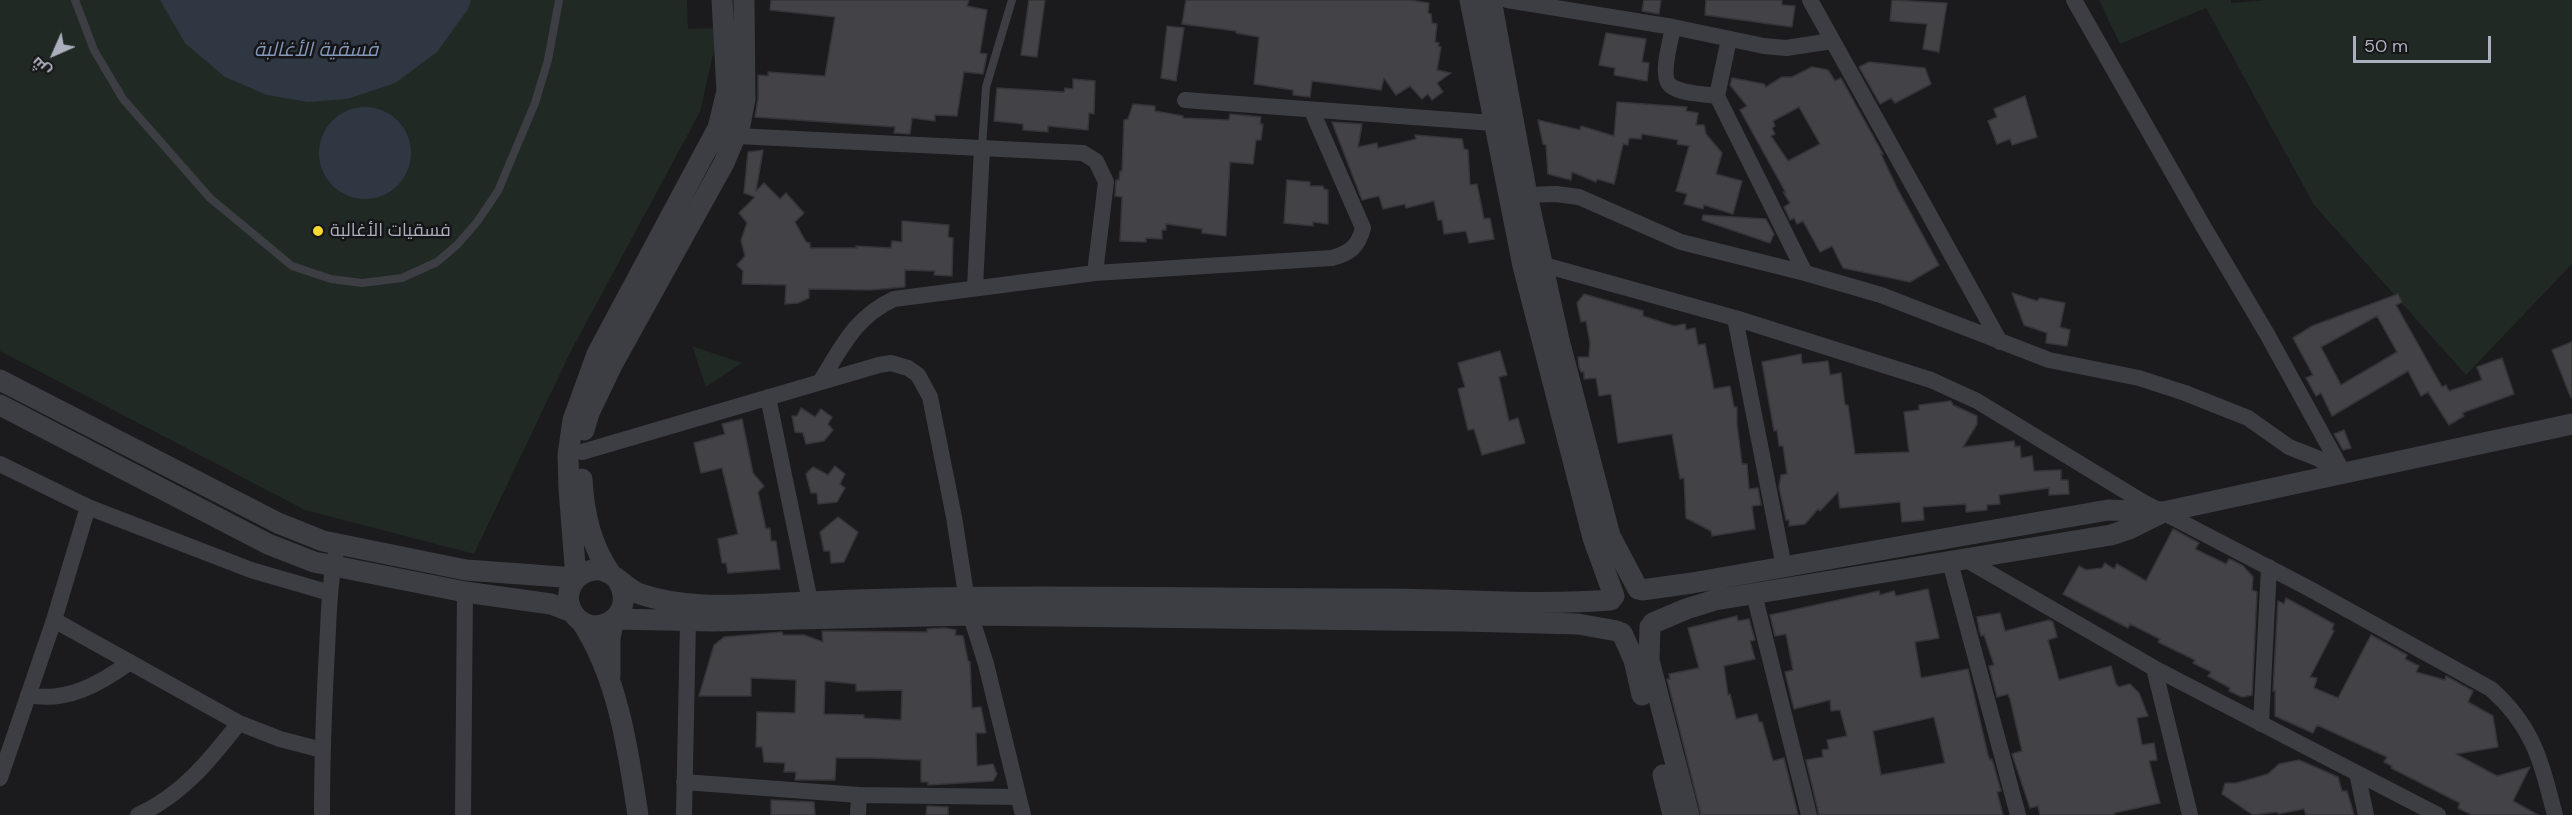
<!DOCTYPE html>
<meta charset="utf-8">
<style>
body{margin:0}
#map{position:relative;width:2572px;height:815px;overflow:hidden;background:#1b1a1d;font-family:"DM Sans",Cairo,sans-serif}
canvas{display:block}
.north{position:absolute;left:24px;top:24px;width:60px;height:60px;-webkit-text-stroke:4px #161518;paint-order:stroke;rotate:225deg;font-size:16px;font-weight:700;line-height:24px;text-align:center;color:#acafbd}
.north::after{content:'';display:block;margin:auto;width:21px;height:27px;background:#acafbd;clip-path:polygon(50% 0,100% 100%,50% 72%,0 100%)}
.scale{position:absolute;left:2353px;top:36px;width:138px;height:27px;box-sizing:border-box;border:3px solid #acafbd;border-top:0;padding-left:8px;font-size:18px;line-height:21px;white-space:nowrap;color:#acafbd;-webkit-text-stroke:4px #161518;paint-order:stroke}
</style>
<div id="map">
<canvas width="2572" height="815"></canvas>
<div class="north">ش</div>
<div class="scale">50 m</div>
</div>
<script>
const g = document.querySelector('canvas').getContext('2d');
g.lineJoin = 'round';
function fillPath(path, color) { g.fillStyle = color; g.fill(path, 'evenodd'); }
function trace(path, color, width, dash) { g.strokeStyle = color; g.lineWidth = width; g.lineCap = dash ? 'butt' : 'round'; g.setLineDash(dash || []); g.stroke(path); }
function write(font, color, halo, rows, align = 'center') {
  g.font = font + ' "DM Sans",Cairo,sans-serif'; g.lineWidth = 5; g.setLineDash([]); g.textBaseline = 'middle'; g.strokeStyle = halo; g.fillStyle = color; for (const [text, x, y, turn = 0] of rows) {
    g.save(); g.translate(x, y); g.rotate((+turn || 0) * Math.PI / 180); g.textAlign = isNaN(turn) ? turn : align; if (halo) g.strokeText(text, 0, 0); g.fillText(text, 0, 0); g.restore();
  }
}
fillPath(new Path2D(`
 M0 0H687L688 29 719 28 700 112 571 351 474 554 305 510 0 351Z
 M2099 0H2231V3L2267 0H2572V264L2466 375 2314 205 2206 8 2120 44Z
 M692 346 742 363 706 387Z`), '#202923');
fillPath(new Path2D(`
 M160 0H471L468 9 437 52 395 83 347 99 308 102 267 95 225 77 185 43Z
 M319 153a46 46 0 1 1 92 0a46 46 0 1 1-92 0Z`), '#2f3742');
const building = new Path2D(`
 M771 0H969L967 6 987 10 980 53 987 54 983 74 964 72 957 116 935 115V121L912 118 910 134 894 133 895 127 755 117 758 99V75L768 76V72L825 76 835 17 770 10Z
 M1029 0H1045L1037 57 1021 55Z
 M1186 0H1409L1429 3 1428 13 1431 14 1432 23 1437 24 1435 42 1439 43 1438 46 1441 47 1437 70 1451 73 1437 83 1443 92 1432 100 1428 94 1422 99 1410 86 1396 95 1384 78 1381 90 1312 81 1310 97 1293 95V90L1254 84 1259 37 1236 33V31L1182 24Z
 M1644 0H1661L1659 14 1642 11Z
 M1706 0H1782V5L1795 6 1792 27 1705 15Z
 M1892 0 1947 3 1939 52 1923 49 1927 24 1890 21Z
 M1167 26 1184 28 1176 81 1161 78Z
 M1606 33 1646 39 1642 62 1649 63 1647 81 1614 75 1615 68 1599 65Z
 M1869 62 1925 68 1931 84 1895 103 1891 98 1880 104 1859 67Z
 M1812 67 1828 70 1835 81 1841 78 1883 154H1881L1897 188 1939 265 1910 282 1843 268 1832 246 1820 252 1803 221 1797 224 1794 218 1790 220 1784 207 1790 203 1783 192 1786 193 1740 110 1747 106 1730 85 1732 78 1764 84 1766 87 1782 77H1792ZM1799 107 1820 144 1788 161 1771 136 1775 134 1772 128 1775 126 1773 121Z
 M1073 79 1095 81 1094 114 1089 113 1088 130 1048 126V132L1023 130V124L994 121 997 88 1064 92 1065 88 1073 89Z
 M2025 96 2037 137 2012 145 2010 139 1997 144 1988 121 1997 117 1994 109Z
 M1617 102 1687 107 1686 111 1698 113 1696 125H1704L1706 134 1722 153 1716 174 1742 181 1733 214 1704 205 1703 209 1684 204 1687 194 1676 191 1689 146 1677 144 1678 140 1642 134 1641 139 1629 138 1628 145 1623 144 1614 184 1597 179 1596 182 1572 172 1571 180 1548 174 1546 145 1543 144 1538 120 1580 130 1581 126 1614 136Z
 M1133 104 1155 106V111L1183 116V118L1229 120 1230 114 1261 117 1260 124H1263L1261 140H1256L1253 164 1230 162 1226 236 1202 233V229L1166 224V230H1162V239L1146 238V242L1120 241 1122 197 1115 196 1116 180H1119L1120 171H1122L1124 120 1128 119Z
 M1332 122 1362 124 1358 147 1377 143 1378 148 1396 144 1416 139 1415 135 1462 139 1464 149 1468 150 1470 185 1477 184 1484 219 1490 218 1494 239 1469 243 1466 231 1444 234 1442 220H1438L1434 201 1406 208 1405 204 1383 209 1379 196 1362 200Z
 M763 150 756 191 764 183 780 199 786 193 804 213 795 222 806 242 810 243V248H857L856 246 891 248 892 241 902 242V221L949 225 948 237 953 238 952 276 934 275 935 271 905 270V287L870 290 809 289V298L798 303 785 304 786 285 742 284 743 271 737 265 745 256 741 240 747 223 739 213 755 197 744 193 748 152Z
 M1287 180 1310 182V186H1323L1324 189 1328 190V224L1313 222V226L1284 223Z
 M1703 215 1766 219 1774 234 1770 243 1702 220Z
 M2012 293 2037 301 2040 298 2065 303 2060 327 2070 330 2067 346 2046 343 2047 333 2024 325Z
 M1584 294 1643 311V316L1674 326 1685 324 1686 330 1695 328 1698 345 1705 344 1714 389 1730 386 1734 407H1737V424L1742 464H1747L1749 489 1758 488 1761 505 1752 506 1755 529 1712 536 1711 531 1686 518 1684 478 1680 479 1672 434 1618 443 1611 394 1599 396 1596 378 1584 379V372H1581L1579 367 1578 357H1589L1590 343 1586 321 1581 322 1577 303Z
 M2398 294 2402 302 2396 305 2442 387 2446 385 2449 391 2482 380 2477 367 2502 358 2514 394 2462 413 2464 416 2449 425 2428 392 2421 396 2408 371 2332 416 2321 393 2316 396 2306 378 2313 375 2293 338 2312 326ZM2377 316 2397 352 2341 385 2321 347Z
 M2572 342V398H2571L2552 350Z
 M1500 351 1507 375 1499 377 1509 421 1518 418 1525 443 1482 455 1474 429 1468 430 1458 389 1465 387 1458 363Z
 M1801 354 1802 364 1828 361 1830 375 1841 373 1845 405H1848L1855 454 1909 452 1904 412 1919 410V405L1951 401 1953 405 1977 416V424L1963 447 2014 441 2015 447 2020 446 2021 458 2032 456 2034 471 2061 470V480H2068L2069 494 2049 495V488L1999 495 2000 504 1987 505V510L1966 512V504L1923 507 1924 520 1902 522 1900 502 1840 508 1838 492 1820 511 1818 509 1805 524 1789 526V520H1786L1779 487 1781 475 1787 474 1783 446H1779L1777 430 1774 431 1762 362Z
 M801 408 815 417 821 409 832 417 828 424 833 430 824 441 806 444 803 433 795 432 792 416H797Z
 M742 419 753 473 764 486 758 492 766 529 770 528 771 541H776L780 569 728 573 726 563H722L718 539 738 534 722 468 701 473 694 443 725 434 722 424Z
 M2344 430 2351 448 2343 450 2334 434Z
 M835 466 845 474 840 484 845 488 837 502 818 504 817 493H811L806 474 813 467 828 475Z
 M838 517 858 532 844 562 831 563 830 551H824L820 532Z
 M2173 529 2199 543 2195 549 2226 564 2229 559 2232 560 2243 566 2253 577 2252 590 2257 592 2252 695 2242 697 2229 691 2230 688 2208 676 2211 672 2193 663 2195 660 2158 642 2160 639 2130 624 2128 628 2063 594 2079 566 2086 570 2102 568 2105 563 2114 569 2117 564 2146 581Z
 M1928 589 1939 638 1915 642 1921 678 1968 669 1988 755 1990 760 1992 759 2001 791 1997 792 2003 815H1819L1806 760 1823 757 1822 750 1829 749 1827 740 1847 736 1840 710 1831 711 1830 700 1794 709 1785 672 1793 670 1786 634 1775 636 1770 615 1879 591 1880 595 1894 591 1896 596ZM1934 717 1945 763 1881 775 1873 731Z
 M2286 598 2334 624 2332 629 2334 631 2310 677 2317 678 2314 688 2338 698 2371 635 2407 655 2405 659 2419 666 2416 672 2445 680 2446 676 2473 691 2468 702 2493 716 2498 747 2456 754 2497 776 2530 767 2513 801 2538 815H2472L2458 808 2460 803 2391 768 2392 766 2384 762 2387 757 2317 725 2313 733 2275 716V690L2273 691 2278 601 2284 604Z
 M2000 613 2005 631 2049 620 2053 622 2057 637 2048 640 2059 680 2111 666 2116 684 2119 687 2130 684 2139 693 2148 716 2137 718 2142 745 2154 743 2157 760 2149 761 2160 803 2114 813 2115 815H2040L2038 806 2030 808 2012 754 2022 751 2010 699 2008 694 1997 697 1989 666 1994 665 1984 635 1981 636 1979 629 1977 617Z
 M1737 616 1738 621 1749 619 1755 640 1750 641 1755 659 1724 666 1728 695 1730 694 1736 719 1757 714 1759 722H1762L1773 761 1784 758 1798 815H1701L1667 679H1670L1669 674 1699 668 1688 628Z
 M945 628 956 630 955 635 963 636 968 661 970 662 972 708 981 707 986 733H976L977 766 993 764 997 774 993 781 928 785V782H921V760L870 758H836L835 780H795L796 772H784L785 763 764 762 762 747H756L757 712 795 713 796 680 751 678V696H699L714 645 724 637 782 632 783 635H804L823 642 822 631 927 632V629ZM825 681 856 684V691L902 690 901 720 864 718V715L824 714Z
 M2299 760 2338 777 2342 791H2347L2354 815H2306L2304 809 2278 814 2277 812 2253 815 2222 794 2225 783H2236L2268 774 2279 764Z
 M771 800 814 802 815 815H771Z
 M927 806 948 807V815H926Z`);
fillPath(building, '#424247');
trace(building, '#353439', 1.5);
trace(new Path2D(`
 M75 0 94 50 123 99 210 198 292 266 331 279 362 283 402 278 437 262 457 245 477 222 498 191 535 103 548 60 559 0
 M982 148 986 87 1012 0`), '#3d3d44', 8);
trace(new Path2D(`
 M1507 0 1673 27 1764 46 1786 48 1832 41
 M1810 0 2000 342
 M2074 0 2203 226 2267 334 2343 472
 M1673 27C1671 40 1659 78 1671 86 1682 94 1704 94 1717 96
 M1729 39 1717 96 1805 273
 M1185 100 1493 123
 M726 132 736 136 1083 153 1096 161 1106 182 1095 273
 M1527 195 1556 194 1579 197 1681 242 1805 273 1881 295 2049 360 2139 378 2185 393 2248 418 2289 447 2317 458 2343 473
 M1533 266 1544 265 1735 318 1931 380 1977 401 2143 502 2310 589 2491 689C2534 727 2541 762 2555 815
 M975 287 982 148
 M1735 318 1784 567
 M820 382C842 347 855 317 894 299L1095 273 1332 258C1350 253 1358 247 1363 228L1312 111
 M768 397 810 601
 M582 452 879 365 891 363 908 368 918 375 930 397 954 517 968 607 986 664 1023 815
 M0 464 88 507 124 521 251 570 330 593
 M1965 559 2154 668 2438 815
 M1950 562 2018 815
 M1754 594 1809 815
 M54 620 239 723 280 739 322 750
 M2154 668 2190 815
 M28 695C66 703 100 684 130 662
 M2261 724 2269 567
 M2357 773 2366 815
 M0 778 54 620 88 507
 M684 782 859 795 1018 797
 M138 815C182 795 210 760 239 723
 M322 815C322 760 324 705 327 649 329 614 329 579 338 544
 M463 815 465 592
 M684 815 688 621
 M858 815 859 795`), '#3d3d44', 16);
trace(new Path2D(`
 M1470 0 1523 266 1593 538 1614 596
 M1491 0 1527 195 1559 340 1610 536 1638 589
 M0 380 278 523 323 541 466 570 576 578 569 489 568 455 573 420 597 354 718 128 727 91 722 0
 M0 405 268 544 314 562 465 592 551 604 572 612
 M584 430 589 413 612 365 724 163 740 125 745 99 744 0
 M582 479C584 514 591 546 611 574
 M618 581C640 619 587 644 571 609 563 592 575 572 594 570 612 568 624 588 640 594 682 608 725 606 768 604 972 592 1177 599 1381 599 1458 599 1535 606 1611 600
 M1642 590 1692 583 2108 510 2163 512 2572 424
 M581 621C618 677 628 749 638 815
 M1653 623 1686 609 1715 600 2111 535 2129 529 2163 512
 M1650 627 1649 660 1689 815
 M1622 633 1634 660 1642 695
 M610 676V638L614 619 713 621 970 615 1463 621 1578 624 1617 631
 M1663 775 1673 815`), '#3d3d44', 21);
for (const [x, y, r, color] of [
 [318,231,6,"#fbd934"]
]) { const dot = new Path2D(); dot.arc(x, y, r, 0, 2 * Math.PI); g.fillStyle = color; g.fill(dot); trace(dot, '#161518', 2); }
write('18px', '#acafbd', '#161518', [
 ["فسقيات الأغالبة",330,231]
], 'left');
write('italic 20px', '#8397b9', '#161518', [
 ["فسقية الأغالبة",316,51]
]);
</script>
